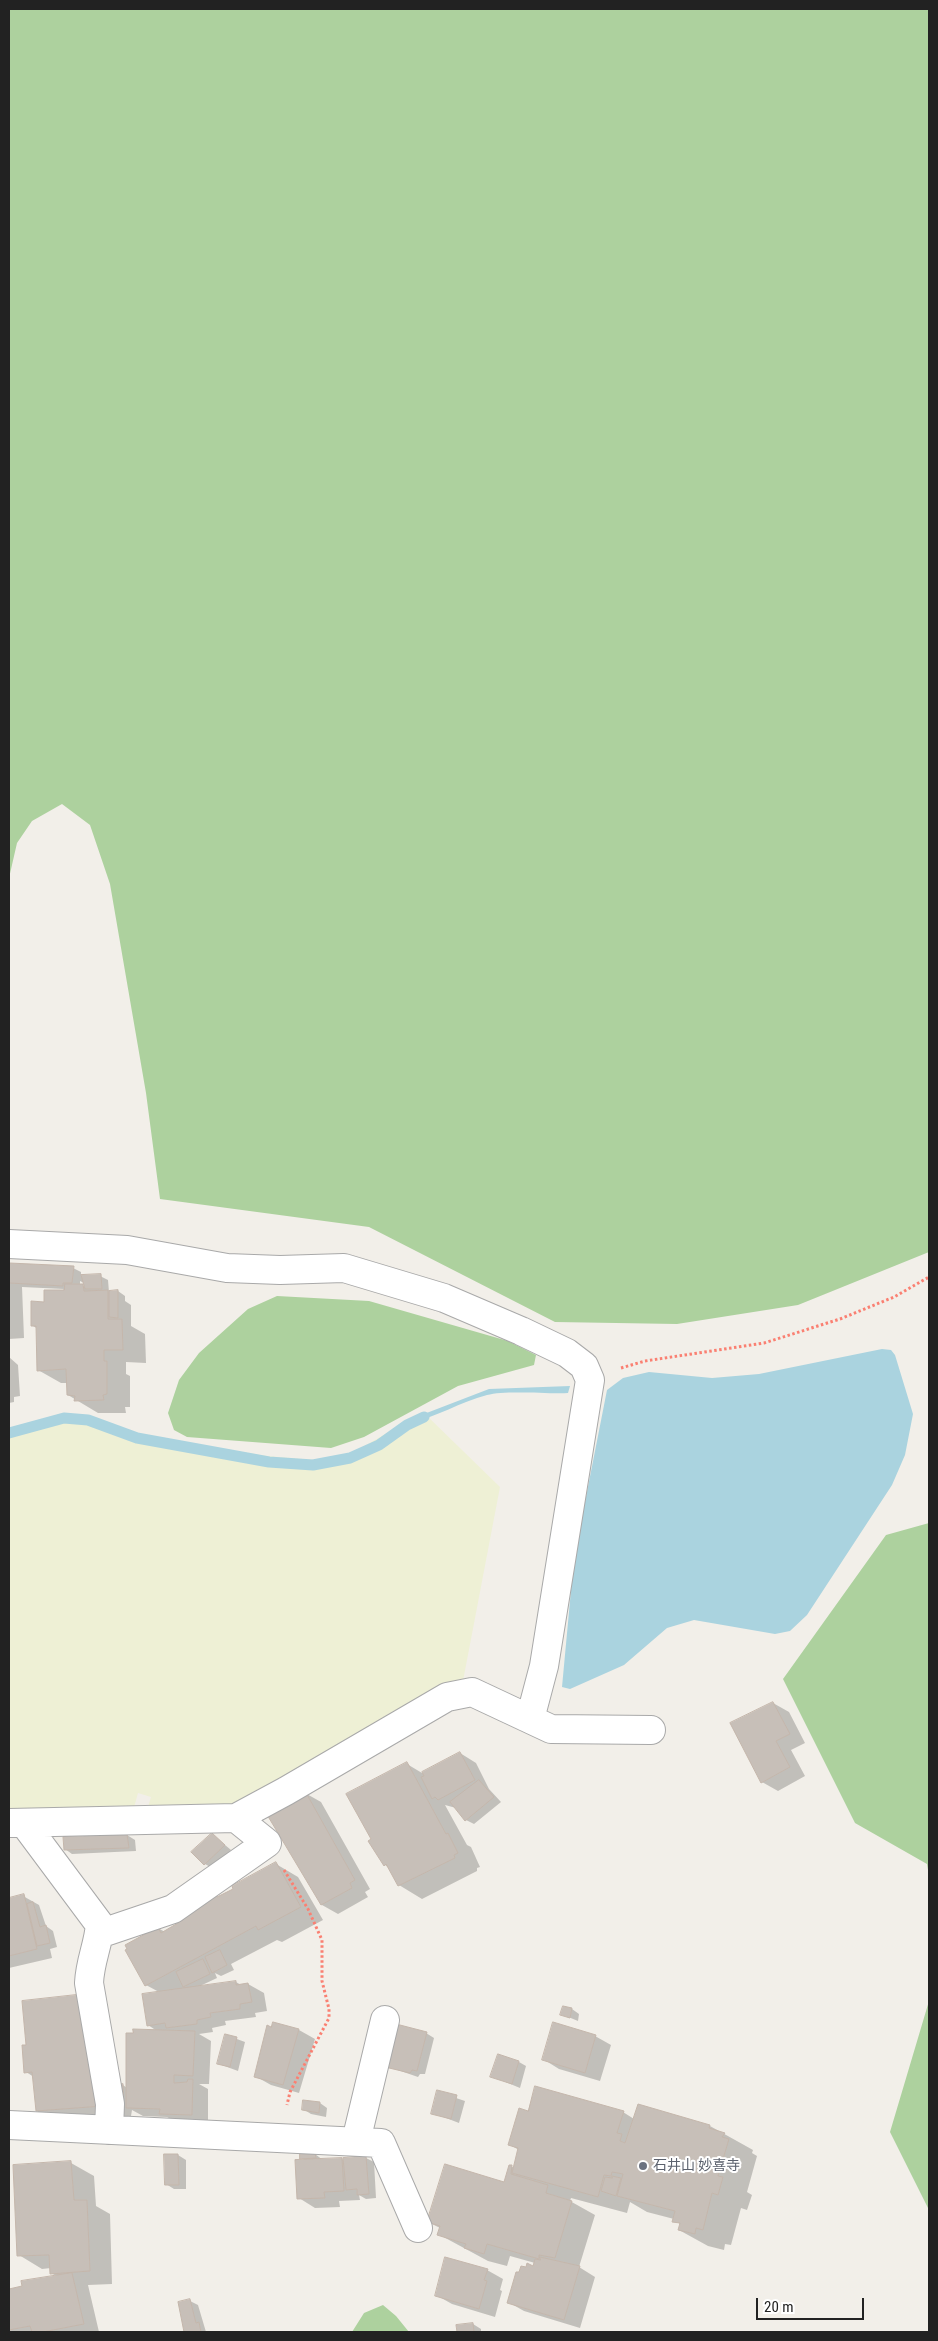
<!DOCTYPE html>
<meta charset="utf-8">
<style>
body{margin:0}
#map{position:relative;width:938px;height:2341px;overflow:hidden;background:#f2efe9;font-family:"Roboto Condensed",sans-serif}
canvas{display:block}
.frame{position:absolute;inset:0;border:10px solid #222;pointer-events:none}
.scale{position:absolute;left:756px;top:2298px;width:108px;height:22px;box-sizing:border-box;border:2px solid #222;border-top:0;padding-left:6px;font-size:15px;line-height:18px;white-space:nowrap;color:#222;-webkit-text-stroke:4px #fff;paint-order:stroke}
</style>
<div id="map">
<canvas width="938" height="2341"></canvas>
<div class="frame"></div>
<div class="scale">20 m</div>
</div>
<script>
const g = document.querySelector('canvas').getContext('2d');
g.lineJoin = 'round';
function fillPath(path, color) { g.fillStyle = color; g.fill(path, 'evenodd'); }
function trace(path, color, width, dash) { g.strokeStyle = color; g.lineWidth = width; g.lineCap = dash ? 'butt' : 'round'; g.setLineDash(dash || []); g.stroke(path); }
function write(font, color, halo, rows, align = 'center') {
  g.font = font + ' "Roboto Condensed","Noto Sans JP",sans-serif'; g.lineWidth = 4; g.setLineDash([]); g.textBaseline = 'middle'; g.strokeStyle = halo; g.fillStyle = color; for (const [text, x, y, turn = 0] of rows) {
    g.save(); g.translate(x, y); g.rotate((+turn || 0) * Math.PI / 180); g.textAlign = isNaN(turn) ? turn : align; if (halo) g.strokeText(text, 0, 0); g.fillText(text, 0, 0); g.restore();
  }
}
fillPath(new Path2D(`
 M423 1412 500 1487 463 1681 234 1808 147 1810 151 1797 138 1793 133 1811 9 1814V1430L62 1415H87L139 1435 267 1456 314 1460 349 1455Z`), '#eef0d5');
fillPath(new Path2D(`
 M9 9H929V1252L798 1305 677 1324 555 1322 369 1227 160 1199 146 1093 110 884 90 825 62 804 32 821 17 843 9 878Z
 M277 1296 369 1301 508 1341 536 1355 534 1365 458 1386 364 1437 331 1448 187 1437 174 1430 168 1413 179 1380 199 1353 248 1309Z
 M929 1523V1876L927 1864 855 1823 783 1679 886 1535Z
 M929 2001V2210L890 2132Z
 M383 2305 396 2316 409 2332H352L364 2313Z`), '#add19e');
fillPath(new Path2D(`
 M882 1349 891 1350 895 1355 913 1414 905 1455 892 1485 807 1615 790 1631 775 1634 694 1620 667 1628 624 1665 570 1689 562 1687 574 1558 607 1390 623 1378 649 1372 712 1378 759 1374Z
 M570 1386 568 1393C547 1394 505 1390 487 1395 460 1402 437 1417 410 1423L424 1414 489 1389Z`), '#aad3df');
fillPath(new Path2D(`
 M9 1264 73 1268 81 1272V1276H100L108 1280 109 1292 118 1291 125 1296V1301L131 1305V1326L145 1334 146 1363 126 1362V1374L130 1376V1407H125L126 1413H98L68 1395 67 1383H61L38 1370V1329L33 1326 45 1303 64 1289 22 1287 24 1338 9 1339ZM80 1281 86 1284V1287L80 1285Z
 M9 1357 18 1365 20 1396 14 1397V1402L9 1403Z
 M773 1703 789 1712 805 1743 791 1750 805 1776 778 1791 762 1782Z
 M460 1753 476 1763 489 1789 501 1802 474 1824 466 1820 456 1808 445 1805 467 1845 471 1847 480 1867 477 1868V1871L422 1899 399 1885 389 1868 385 1865 407 1764 422 1773Z
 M305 1793 321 1802 370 1889 365 1892 368 1897 338 1914 322 1905 298 1862Z
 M212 1834 231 1850 212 1868 205 1864Z
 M127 1835 135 1840 136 1851 72 1854 65 1849Z
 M276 1864 298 1877 323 1920 282 1942 277 1940 231 1964 234 1970 221 1976 215 1973 217 1978 200 1986 236 1982 241 1985 248 1984 264 1993 267 2011 255 2013 256 2017 225 2021 226 2025 212 2028 213 2032 199 2034 211 2041 209 2084H199L208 2089V2123L176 2122 167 2117 143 2116 132 2110 131 2116H125V2119L60 2124 37 2111 34 2077 26 2072 27 2046 85 1996 108 2009 116 2098 123 2085 127 2088 157 2031 148 2025 159 1992 146 1985 158 1928 165 1932Z
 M23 1896 39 1905 46 1926 53 1931 57 1947 50 1949 52 1958 9 1968V1899Z
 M572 2009 579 2014 578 2021 561 2014Z
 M273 2023 299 2030 315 2039 299 2093 271 2085 255 2076Z
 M426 2033 434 2038 425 2074H420L418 2077 386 2066Z
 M226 2035 245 2042 238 2071 219 2064Z
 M595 2036 611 2045 600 2081 559 2069 543 2059Z
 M519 2062 526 2066 520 2088 491 2076Z
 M438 2092 465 2101 459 2123 433 2113Z
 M320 2103 327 2108 326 2117 311 2114 303 2109Z
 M638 2105 710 2126 753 2150 752 2153 757 2156 747 2192 752 2195 747 2210 741 2208 731 2245 725 2244 724 2250 708 2246 679 2230 681 2225 674 2219 647 2212 630 2202 627 2213 571 2198 570 2201 595 2215 579 2267 595 2277 580 2328 524 2311 508 2302 535 2263 510 2256 507 2266 488 2261 438 2234 440 2228 428 2222 504 2183 510 2166 515 2168 519 2150 510 2145 529 2113 623 2112 634 2119Z
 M315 2154 323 2160 342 2159 345 2161 366 2158 374 2162 376 2198 366 2199 359 2195 360 2200 339 2201 340 2207 315 2208 299 2198 306 2161 301 2158Z
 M178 2155 186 2160V2189H174L166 2184Z
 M71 2163 94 2176 96 2206 110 2214 112 2284 88 2285 99 2332H9V2290L58 2277 51 2273V2268L42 2269 19 2255Z
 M487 2270 503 2279 500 2290 502 2291 495 2317 452 2304 436 2295Z
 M190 2301 198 2305 206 2332H186L179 2303Z
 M473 2324 481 2329V2332H458L457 2326Z`), '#0003');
trace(new Path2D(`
 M9 1433 64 1418 88 1420 137 1438 269 1462 313 1465 350 1458 379 1445 407 1425 424 1417`), '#aad3df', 11);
const building = new Path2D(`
 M9 1263 74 1266 72 1283H63V1286L9 1283Z
 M101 1274 102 1289H85L81 1275Z
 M65 1284H83L84 1291 108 1290V1319H122L123 1350H104V1361H107V1394L103 1395 104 1400 74 1401 75 1396 67 1395 66 1369 37 1371 36 1326H31V1301L44 1302V1290H64Z
 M118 1290V1318L109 1317V1291Z
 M773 1702 790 1734 776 1741 790 1767 761 1783 730 1723Z
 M460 1752 475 1780 438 1800 435 1797 432 1799 421 1777 424 1776 422 1772Z
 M407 1762 446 1834 448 1833 458 1853 454 1855 455 1858 398 1886 386 1864 384 1866 368 1841 371 1839 346 1794Z
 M479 1780 494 1797 465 1821 450 1802Z
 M305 1791 355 1880 350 1883 352 1888 321 1905 266 1813Z
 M212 1833 225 1845 204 1865 191 1852Z
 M127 1834 129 1848 64 1850 63 1837Z
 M276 1862 301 1907 258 1930 256 1926 145 1986 125 1950 127 1949 125 1945 158 1927 161 1933 183 1920 180 1915 216 1895 217 1897 233 1889 232 1886Z
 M24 1894 37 1949 9 1956V1898Z
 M33 1902 40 1927 46 1925 50 1943 37 1946 27 1904Z
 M220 1950 227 1965 212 1973 205 1957Z
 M203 1959 210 1974 183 1987 176 1972Z
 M236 1981V1985L248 1983 252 2002 240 2004V2009L210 2013 211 2017 197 2020V2024L166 2028 165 2023 147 2026 142 1994Z
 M85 1994 103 2106 36 2111 32 2072 24 2073 22 2045H26L22 2001Z
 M563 2006 572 2008 570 2018 560 2015Z
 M273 2022 299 2029 283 2085 254 2077 267 2025 271 2027Z
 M553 2022 596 2035 585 2073 542 2060Z
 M396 2024 427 2032 417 2071 412 2070 410 2073 385 2067Z
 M133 2029 195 2031 193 2076 174 2075V2083L187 2082 188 2079H193L192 2115 159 2114 160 2109 126 2108V2033H133Z
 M225 2034 237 2037 230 2067 217 2064Z
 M498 2054 519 2061 512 2084 490 2077Z
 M123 2084 124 2112H116L117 2085Z
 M535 2086 624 2111 617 2133 622 2134 620 2141 625 2143 638 2104 710 2125 709 2128 725 2133 722 2137 729 2139 718 2176 723 2177 718 2195 712 2193 703 2230 696 2228 695 2234 678 2230 680 2223 672 2222 675 2211 617 2196 623 2174 612 2172 611 2176 604 2175 598 2197 512 2173 518 2148 508 2145 519 2108 528 2111Z
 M437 2090 457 2095 451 2119 431 2114Z
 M303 2100 320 2102 319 2113 302 2110Z
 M300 2153H315L316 2158 300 2159Z
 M164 2154H178L179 2185H165Z
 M366 2156 369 2194 357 2195V2189L346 2190 343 2158Z
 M342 2158 344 2191 324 2192 325 2198 297 2199 295 2160Z
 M71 2161 74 2200H87L90 2271 50 2274 49 2255 17 2256 13 2165Z
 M445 2164 504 2182 509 2165H512L511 2174 548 2185 546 2193 572 2201 555 2258 539 2255V2259L487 2244 484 2254 464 2248 466 2244 437 2235 440 2226 427 2222Z
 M612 2176 621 2178 616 2196 601 2191 605 2177 612 2178Z
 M445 2257 488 2269 484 2280 487 2281 479 2309 435 2296Z
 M540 2257 580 2266 564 2320 507 2303 516 2272H519L521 2266 526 2267 527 2263 533 2266 535 2259 540 2260Z
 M72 2273 84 2324 43 2332H32L30 2326 9 2330V2289L22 2286 21 2281Z
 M190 2299 196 2323 199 2322 201 2332H184L178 2302Z
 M473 2323 474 2332H457L456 2325Z`);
fillPath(building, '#c7bfb8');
trace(building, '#c4b6ab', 1);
const minor = new Path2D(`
 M9 1244 127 1250 227 1268 280 1270 344 1268 444 1298 521 1331 567 1353 584 1366 590 1380 544 1666 530 1719
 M9 1823 236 1818 286 1791 447 1697 472 1692 551 1729 651 1730
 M24 1823 100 1925C98 1946 90 1961 89 1983L110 2104 109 2130
 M99 1934 173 1909 267 1843 236 1818
 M9 2125 381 2143 418 2228
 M356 2141 385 2020`);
trace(minor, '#a9a9a9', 30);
trace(new Path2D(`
 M621 1368 645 1361 764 1343 840 1319 894 1297 929 1277
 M284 1870 308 1909 322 1940V1981L329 2009V2018L290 2092 287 2105`), '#fa8072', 3, [2.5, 2.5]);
trace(minor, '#fff', 28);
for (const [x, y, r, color] of [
 [643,2166,5,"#6b7280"]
]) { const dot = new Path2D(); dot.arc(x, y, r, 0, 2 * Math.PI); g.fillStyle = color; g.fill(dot); trace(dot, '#fff', 2); }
write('14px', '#5b616d', '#fff', [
 ["石井山 妙喜寺",653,2166]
], 'left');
</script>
